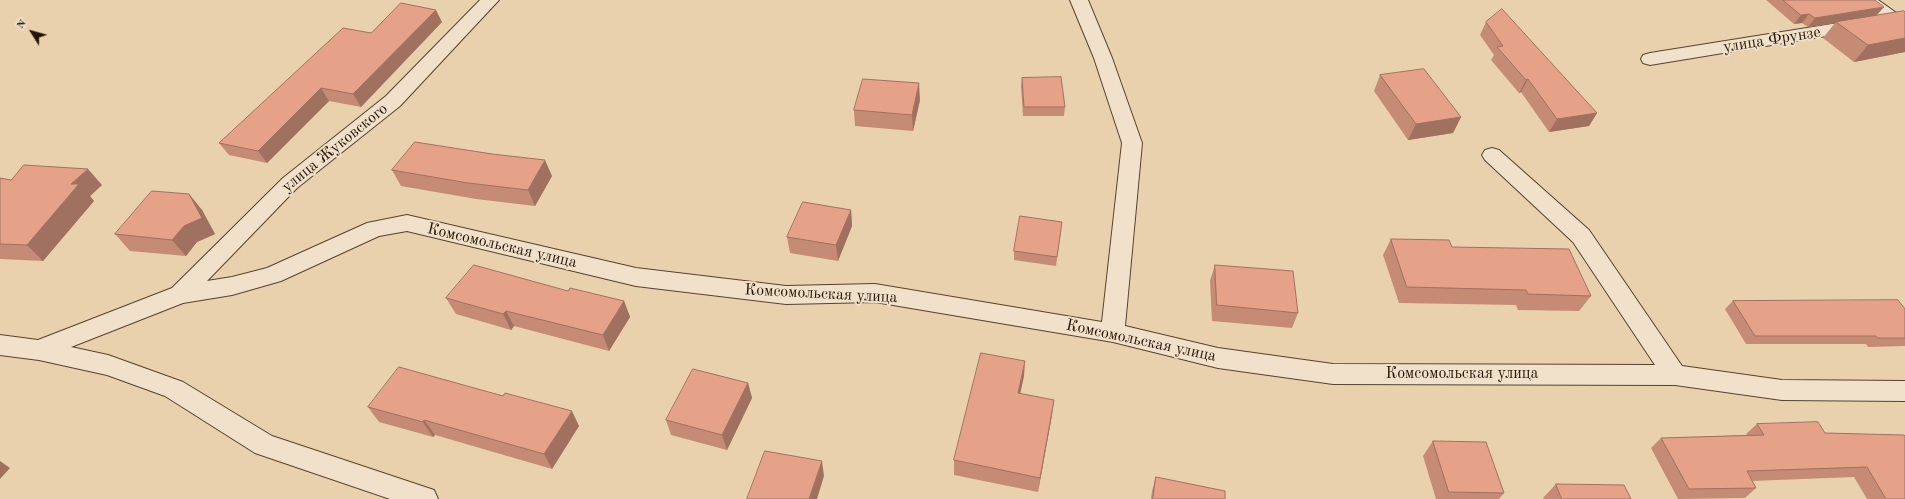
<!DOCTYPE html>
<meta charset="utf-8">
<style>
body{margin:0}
#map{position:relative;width:1905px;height:499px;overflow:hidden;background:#ead1ae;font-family:"Old Standard TT",serif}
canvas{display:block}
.north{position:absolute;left:12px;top:12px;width:40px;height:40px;-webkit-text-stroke:3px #f1e1ca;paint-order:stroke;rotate:307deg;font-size:11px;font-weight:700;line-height:16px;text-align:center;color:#241303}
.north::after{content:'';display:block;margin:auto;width:14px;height:18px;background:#241303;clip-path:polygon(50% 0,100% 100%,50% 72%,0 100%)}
</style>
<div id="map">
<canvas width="1905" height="499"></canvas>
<div class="north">N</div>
</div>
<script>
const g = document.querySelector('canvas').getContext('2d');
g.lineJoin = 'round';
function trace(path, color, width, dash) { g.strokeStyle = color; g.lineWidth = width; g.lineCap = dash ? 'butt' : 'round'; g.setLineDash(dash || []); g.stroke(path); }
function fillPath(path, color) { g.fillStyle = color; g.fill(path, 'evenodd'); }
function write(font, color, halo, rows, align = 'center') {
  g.font = font + ' "Old Standard TT",serif'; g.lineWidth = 4; g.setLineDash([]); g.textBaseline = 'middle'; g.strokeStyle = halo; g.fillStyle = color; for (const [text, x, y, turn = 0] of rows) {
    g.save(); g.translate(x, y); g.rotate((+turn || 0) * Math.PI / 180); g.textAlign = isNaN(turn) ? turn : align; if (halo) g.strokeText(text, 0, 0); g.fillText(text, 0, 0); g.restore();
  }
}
const minor = new Path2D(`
 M480 0H499L400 106 297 188 207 281 232 277 267 268 367 223 407 215 636 268 786 286 875 284 1102 322 1122 143 1094 58 1070 0H1088L1112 58 1142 143 1125 326 1218 348 1333 364 1655 365 1573 242 1485 160 1482 155 1485 150 1492 148 1499 150 1589 230 1682 366 1782 380 1905 381V401L1782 400 1675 385 1333 384 1218 368 1113 342 875 302 786 304 636 286 407 231 379 236 281 281 232 295 183 303 71 347 108 355 183 382 272 436 434 490 438 499H390L255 453 165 396 107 375 39 360 0 355V335L38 340 172 288 283 178 386 96Z
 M1857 20 1863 22 1866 26 1863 30 1650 65 1643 63 1641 59 1643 55 1650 53Z`);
const tertiary = new Path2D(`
 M1858 0H1878L1905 19V34L1899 32Z`);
trace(minor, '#56422e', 2);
trace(tertiary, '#56422e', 2);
fillPath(minor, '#f1e1ca');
fillPath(tertiary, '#f1e1ca');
fillPath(new Path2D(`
 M1766 0H1875L1877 15 1905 12V52L1854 62 1823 38 1835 23 1808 27 1802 23 1794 24Z
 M442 22 361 107 329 101 267 163 229 155 219 143 371 33Z
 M1486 22 1597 113 1589 126 1549 132 1521 92 1519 93 1491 60 1494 55 1480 35Z
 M1380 75 1461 117 1453 133 1408 140 1374 91Z
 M1022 78 1065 107 1064 116H1023L1021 87Z
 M920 100 913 131 855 126 854 110Z
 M392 170 552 176 535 206 476 199 401 186Z
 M0 178 11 180 102 185 90 196 94 201 43 261 0 259Z
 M189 194 202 210 215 234 197 242 186 256 130 251 115 234Z
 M851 210 852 226 838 261 790 253 787 237Z
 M1061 231 1056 266 1014 260V251Z
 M1391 239 1452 247 1591 296 1579 311 1518 310 1516 305 1399 303 1383 255Z
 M1215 265 1298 313 1292 328 1212 321 1210 281Z
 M568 291 624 301 630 317 609 351 514 326 511 330 456 314 446 298Z
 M1733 301 1905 309V346L1868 347 1866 344H1746L1725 309Z
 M1024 376 1020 393 1052 415 1038 492 954 475V460Z
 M748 383 752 398 727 450 671 435 666 420Z
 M503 396 579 426 552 469 435 435 433 437 379 422 368 407Z
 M1757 424 1825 433 1905 499H1867L1854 477 1752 481 1756 488 1745 498 1678 499 1651 448 1661 438 1747 435 1746 434Z
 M1433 441 1504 493 1499 499H1436L1423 456Z
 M1156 477 1225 499H1151L1152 491Z
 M1556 484 1631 499H1544L1543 498Z`), '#c58b75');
fillPath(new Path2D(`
 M1884 7 1876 16 1836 22 1835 23 1808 27 1815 18Z
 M436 10 442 22 361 107 353 94Z
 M1809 14 1802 23 1794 24 1801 15Z
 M1905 38V52L1854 62 1868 45Z
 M1528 79 1521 92 1519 93 1526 80Z
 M919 83 920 100 913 131 912 115Z
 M321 88 329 101 267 163 258 151Z
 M1597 113 1589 126 1549 132 1557 119Z
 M1461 117 1453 133 1408 140 1416 124Z
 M545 160 552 176 535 206 528 190Z
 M88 169 102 185 90 196 94 201 43 261 27 245 71 184Z
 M189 194 202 210 215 234 197 242 186 256 172 240 184 226Z
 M851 210 852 226 838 261 836 245Z
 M624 301 630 317 609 351 603 335Z
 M506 311 514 326 511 330 503 314Z
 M1025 361 1024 376 1017 408 1018 393Z
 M748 383 752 398 727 450 722 435Z
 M1054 400 1052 415 1038 492 1040 478Z
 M572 411 579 426 552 469 544 454Z
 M424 420 435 435 433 437 423 422Z
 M0 461 10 468 0 479Z
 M822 461 824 476 817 499H809Z`), '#a0715f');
const building = new Path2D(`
 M1783 0H1875L1884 7 1815 18 1809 14 1801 15Z
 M401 3 436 10 353 94 321 88 258 151 219 143 343 28 371 33Z
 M1502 9 1597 113 1557 119 1528 79 1526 80 1497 47 1503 46 1486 22Z
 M1904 11 1905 12V38L1868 45 1836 22Z
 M1424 69 1461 117 1416 124 1380 75Z
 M1061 77 1065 107H1024L1022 78Z
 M863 79 919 83 912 115 854 110Z
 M415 142 492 154 545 160 528 190 468 183 392 170Z
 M24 165 88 169 71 184H79L27 245 0 244V178L11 180Z
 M152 191 189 194 202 218 184 226 172 240 115 234Z
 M803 202 851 210 836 245 787 237Z
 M1020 216 1062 222 1057 257 1014 251Z
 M1391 239 1449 240 1452 247 1569 249 1591 296 1528 294 1526 290 1407 287Z
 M474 265 568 291 570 288 624 301 603 335 506 311 503 314 446 298Z
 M1215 265 1293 271 1298 313 1217 305Z
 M1898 300 1905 309V338H1878L1876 336H1755L1733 301Z
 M981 353 1025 361 1018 393 1054 400 1040 478 954 460Z
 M399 367 503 396 505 393 572 411 544 454 424 420 423 422 368 407Z
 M693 369 748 383 722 435 666 420Z
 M1818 422 1825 433 1904 435 1905 436V499H1886L1867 467 1747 471 1756 488 1689 489 1661 438 1764 435 1757 424Z
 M1433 441 1486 442 1504 493 1449 492Z
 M765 451 822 461 809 499H747Z
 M1156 477 1225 491V499H1153Z
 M1556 484 1624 485 1631 499H1562Z`);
fillPath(building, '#e5a288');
trace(building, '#a0715f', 1);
write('16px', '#241303', '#f1e1ca', [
 ["улица Фрунзе",1772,40,-9],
 ["улица Жуковского",335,148,-39],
 ["Комсомольская улица",502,246,13],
 ["Комсомольская улица",821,294,3],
 ["Комсомольская улица",1141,341,12],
 ["Комсомольская улица",1462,374]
]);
</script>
